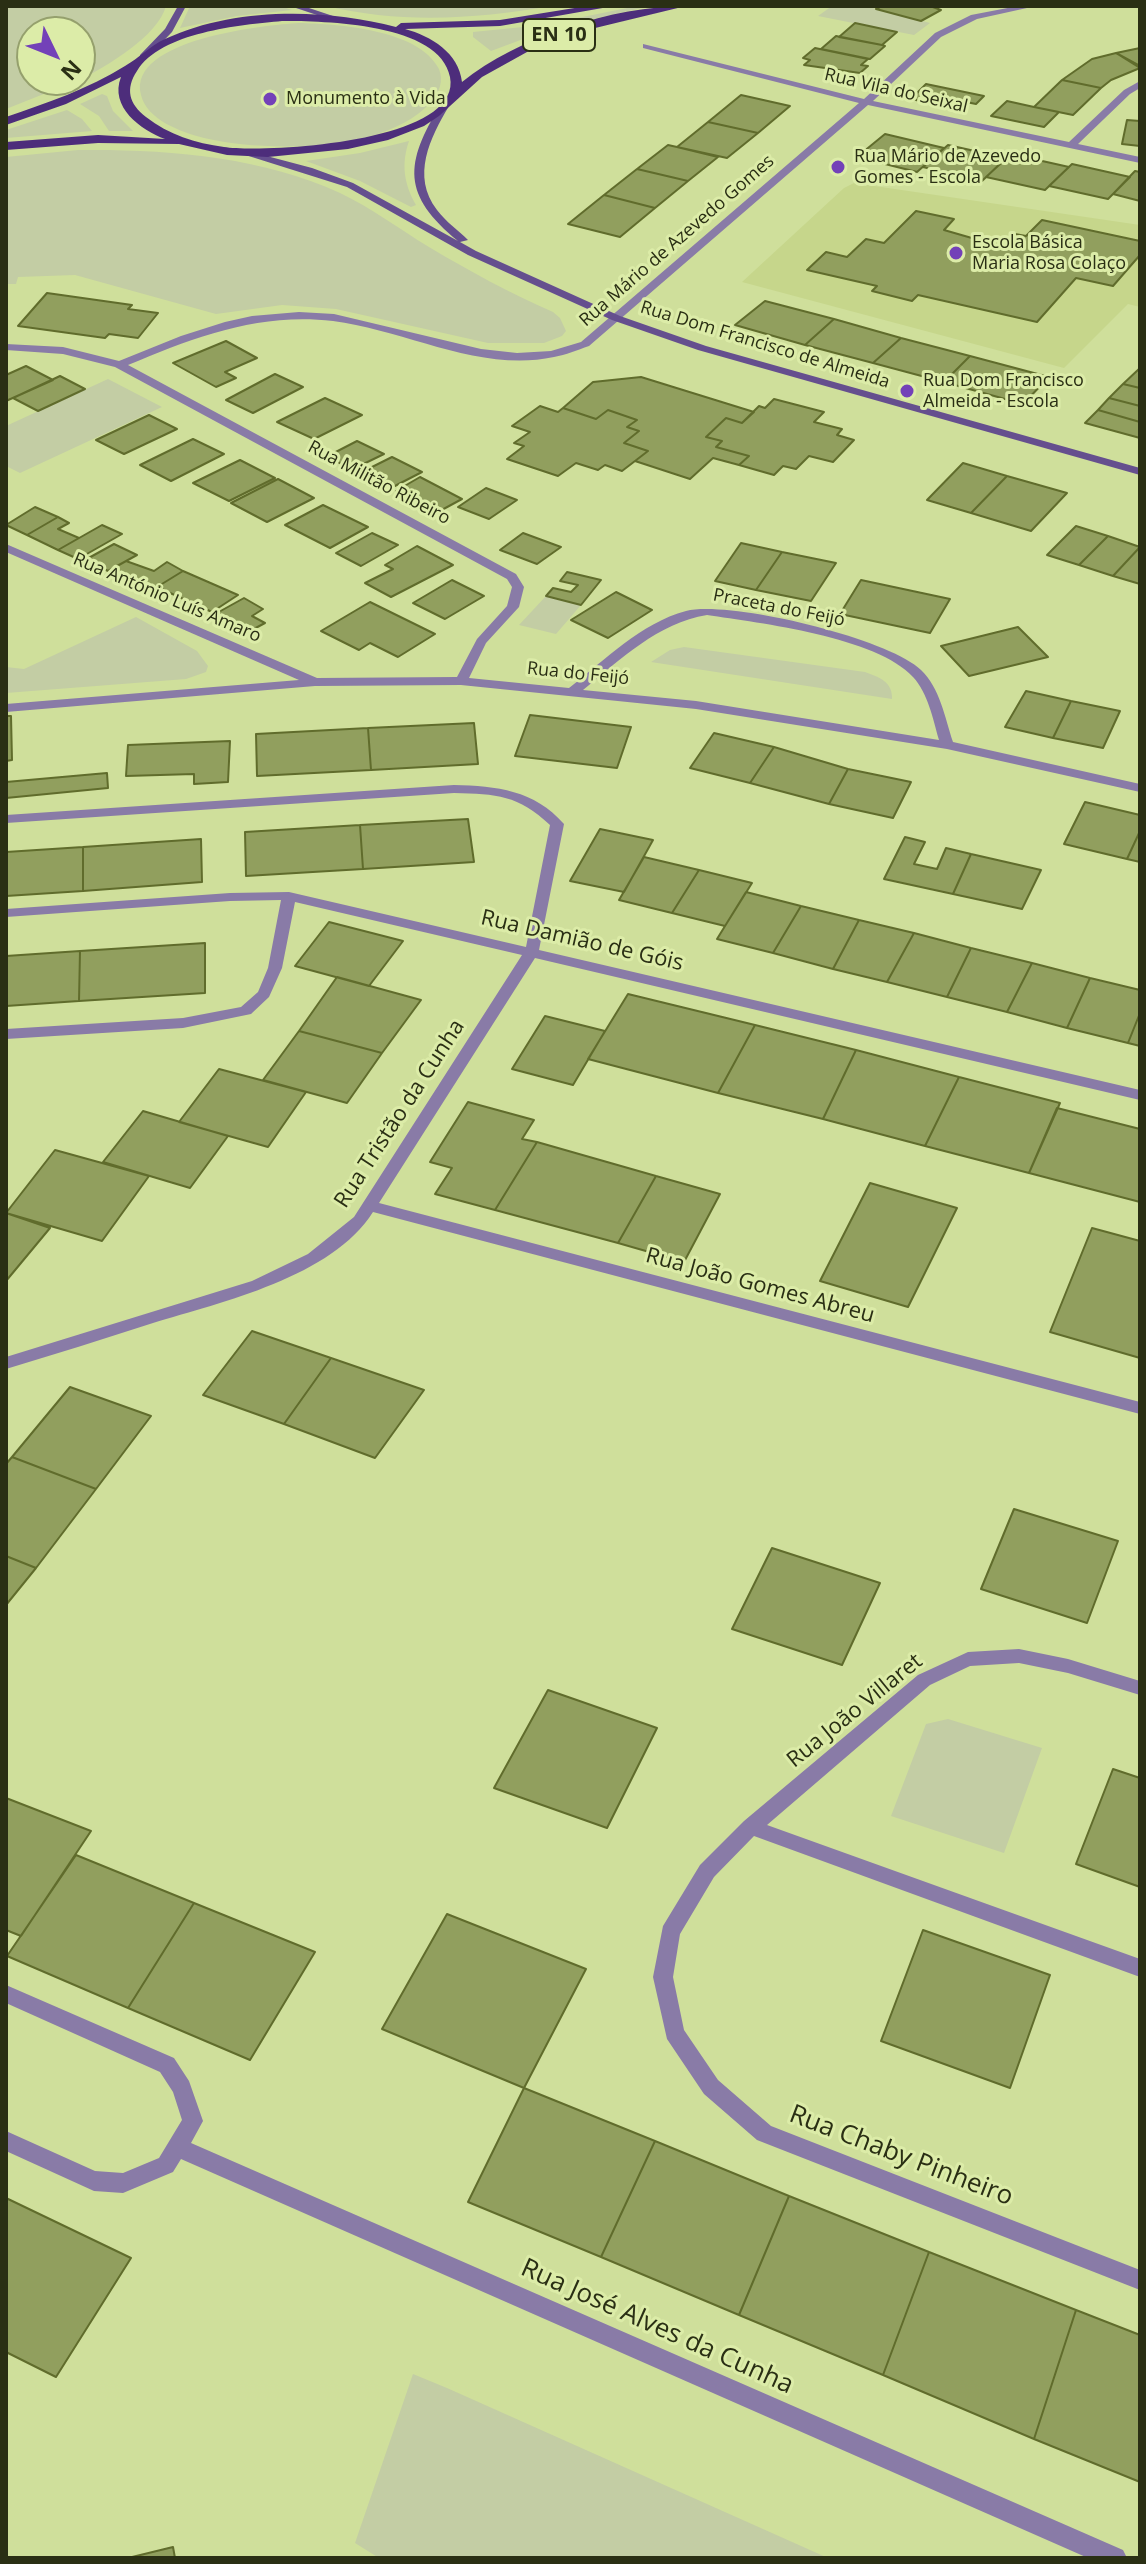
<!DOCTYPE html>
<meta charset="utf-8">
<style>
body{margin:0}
#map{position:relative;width:1146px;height:2564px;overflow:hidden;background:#cfdf9b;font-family:"Open Sans",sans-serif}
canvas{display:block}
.frame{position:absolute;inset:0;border:8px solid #2a2f14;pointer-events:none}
.north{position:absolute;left:16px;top:16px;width:80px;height:80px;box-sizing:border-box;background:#dceca8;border:2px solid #95a06d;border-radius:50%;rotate:133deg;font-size:22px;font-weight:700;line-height:32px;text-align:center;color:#2a2f14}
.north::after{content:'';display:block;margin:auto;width:28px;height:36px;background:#7341b8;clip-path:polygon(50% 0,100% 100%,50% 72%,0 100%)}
</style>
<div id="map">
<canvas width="1146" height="2564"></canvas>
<div class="frame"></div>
<div class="north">N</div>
</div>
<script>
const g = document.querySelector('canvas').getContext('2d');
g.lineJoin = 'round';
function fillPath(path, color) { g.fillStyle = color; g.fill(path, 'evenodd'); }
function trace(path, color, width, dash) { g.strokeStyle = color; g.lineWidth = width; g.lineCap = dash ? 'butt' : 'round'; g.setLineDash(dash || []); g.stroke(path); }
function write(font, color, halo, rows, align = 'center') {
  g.font = font + ' "Open Sans",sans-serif'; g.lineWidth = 6; g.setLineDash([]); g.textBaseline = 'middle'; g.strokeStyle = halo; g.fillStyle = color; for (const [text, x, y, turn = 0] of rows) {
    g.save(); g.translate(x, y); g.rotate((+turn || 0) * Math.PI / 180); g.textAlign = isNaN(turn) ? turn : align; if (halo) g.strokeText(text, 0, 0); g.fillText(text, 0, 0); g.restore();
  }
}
fillPath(new Path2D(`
 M854 183 1140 225V307L1128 304 1064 368 742 282 844 188Z`), '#c6d68b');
fillPath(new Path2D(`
 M6 6H166C158 36 107 66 80 80V32H32V80H79L6 109Z
 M190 6H280L292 10 237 16 180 28Z
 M327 6H551C478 19 400 24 327 6Z
 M637 6H650L550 29 491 51 473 37V32L543 25Z
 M832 6H865L930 23 914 35 818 16Z
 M299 23C337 24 419 29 439 69 444 81 439 93 431 102 385 154 265 152 204 138 181 132 147 120 141 95 127 39 266 25 299 23Z
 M102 94 107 96 113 111 133 131H109L99 116 80 104Z
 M67 110 82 119 92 131 6 138V130Z
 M409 141C401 164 404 184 416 205L411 207 360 181 306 161 360 153Z
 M78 150C164 149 261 156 340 193 372 208 399 229 429 247 469 271 510 293 553 312L560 318 566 331 562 336 544 343H488L336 309 282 305 216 314 75 275 18 277 16 284H6V157Z
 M108 379 162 407 20 473 6 466V426Z
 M546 596 581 605 556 634 519 625Z
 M136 617 197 651 208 666 206 672 186 679 6 693V667L24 669Z
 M684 647 865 672C879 677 893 682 892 699L651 662 670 650Z
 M948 1719 1042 1748 1004 1853 891 1816 926 1724Z
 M413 2374 447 2388 828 2558H379L355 2543Z`), '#c3cda4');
const building = new Path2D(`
 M882 6H930L941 10 921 21 876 9Z
 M855 23 897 32 882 45 839 37Z
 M836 36 882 45 885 46 870 59 821 49Z
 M815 48 868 59 861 65 868 66 860 73 804 65 810 60 803 58Z
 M1140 48V66L1116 53Z
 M1116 53 1140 68 1111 80 1101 88 1062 80 1092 59Z
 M1062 80 1101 88 1073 115 1034 107Z
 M926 84 984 96 976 104 961 101 955 108 911 99Z
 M741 95 790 106 758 133 708 122Z
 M1007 101 1034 107 1059 112 1044 127 991 116Z
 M1127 120 1140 121V146L1122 144Z
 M708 122 758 133 727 158 677 147Z
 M885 134 944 148 917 172 857 157Z
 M668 145 677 147 718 157 688 181 637 169Z
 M948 145 1006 158 982 181 923 167Z
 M1011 154 1069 167 1045 190 986 177Z
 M1072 164 1130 177 1108 199 1049 186Z
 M637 169 688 181 655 208 604 195Z
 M1135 171 1140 172V201L1113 194Z
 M604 195 655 208 620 237 568 224Z
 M916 211 954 219 944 230 1003 247 1015 234 1026 236 1042 220 1140 241V255L1113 286 1076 278 1037 322 918 295 912 301 872 291 877 286 807 270 826 252 847 257 866 239 884 243Z
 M47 293 132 305 128 309 158 313 138 338 109 334 105 338 18 326Z
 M765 301 834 319 805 345 735 325Z
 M834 319 901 338 873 363 805 345Z
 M901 338 970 356 944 382 873 363Z
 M226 341 257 358 225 372 236 378 216 387 173 363Z
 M970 356 1049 377 1023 404 944 382Z
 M26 366 53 380 6 401V375Z
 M1140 368V388L1123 384Z
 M275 374 303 387 253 413 226 400Z
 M60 376 85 389 38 411 13 398Z
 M641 377 754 412 742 423 726 418 706 437 722 441 716 447 749 456 739 465 713 458 690 479 635 461 648 451 624 443 639 431 627 427 637 420 608 410 596 419 563 408 593 382Z
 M1123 384 1140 388V406L1109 398Z
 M325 398 362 415 314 439 277 422Z
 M1109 398 1140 406V422L1098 410Z
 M774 399 824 412 814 422 842 429 837 435 854 440 833 462 809 456 796 469 783 466 774 475 739 465 749 456 716 447 722 441 706 437 726 418 742 423 759 406 765 408Z
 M540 406 558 412 563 408 596 419 608 410 637 420 627 427 639 431 624 443 648 451 622 471 605 465 598 470 576 463 558 476 507 459 524 446 514 443 530 432 512 426Z
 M1098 410 1140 422V438L1085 423Z
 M149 415 177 429 124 454 96 440Z
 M193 439 224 454 171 481 140 465Z
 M357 441 384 454 351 470 328 456Z
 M392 457 422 472 391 488 360 473Z
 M240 460 275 478 229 501 193 483Z
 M963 463 1007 476 971 513 927 500Z
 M1007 476 1067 493 1031 531 971 513Z
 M420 477 462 499 438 512 396 491Z
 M278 479 314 498 267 522 231 503Z
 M486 488 517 500 489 519 458 507Z
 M323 505 368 527 330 548 285 525Z
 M35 507 58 517 27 535 6 525Z
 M58 517 69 523 58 529 79 538 58 550 27 535Z
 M102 525 122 534 78 559 58 550Z
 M1076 526 1108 536 1079 565 1047 555Z
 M372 533 398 545 361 566 336 553Z
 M523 533 561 547 537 564 500 550Z
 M1108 536 1140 547 1113 576 1079 565Z
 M741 543 782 552 756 590 715 581Z
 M114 544 137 555 108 571 85 560Z
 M417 546 453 565 391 597 365 583 393 569 385 565Z
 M1140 547V584L1113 576Z
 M782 552 836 563 811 601 756 590Z
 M126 561 154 571 167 562 183 571 157 587 108 571Z
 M183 571 238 595 212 612 157 587Z
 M567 572 601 580 581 605 546 596 553 588 571 592 578 585 560 581Z
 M452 580 484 596 445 619 413 603Z
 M861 580 950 599 930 633 840 614Z
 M616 592 652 610 608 638 571 620Z
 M244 598 263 609 252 616 265 623 250 631 217 613Z
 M370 602 435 634 398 657 370 643 359 650 321 631Z
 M1018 627 1048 657 969 676 941 646Z
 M1026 691 1071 701 1053 738 1005 727Z
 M1071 701 1120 711 1103 748 1053 738Z
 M530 715 631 727 617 768 515 756Z
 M6 716H11L12 760 6 761Z
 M474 723 478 764 371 770 368 728Z
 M368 728 371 770 257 776 256 734Z
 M714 733 774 747 750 783 690 768Z
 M230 741 228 782 194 784V774L126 776 128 745Z
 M774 747 848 769 829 804 750 783Z
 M848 769 911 782 893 818 829 804Z
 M107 773 108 788 6 798V782Z
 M1085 802 1140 815V831L1127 859 1064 844Z
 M468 819 474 862 363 869 360 825Z
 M360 825 363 869 246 876 245 832Z
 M600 829 653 840 624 892 570 881Z
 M1140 831V862L1127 859Z
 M905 837 925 842 914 864 937 869 946 848 971 854 953 894 884 879Z
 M201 839 202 882 83 891V847Z
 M83 847V891L6 896V852Z
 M971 854 1041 870 1022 909 953 894Z
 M644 857 699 870 672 913 619 900Z
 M699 870 752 883 725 926 672 913Z
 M746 892 801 906 773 953 717 939Z
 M801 906 859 920 833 969 773 953Z
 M859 920 914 933 887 982 833 969Z
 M329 922 403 941 369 986 295 966Z
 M914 933 971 948 947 997 887 982Z
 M205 943V993L79 1001 80 951Z
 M971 948 1032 963 1007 1012 947 997Z
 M80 951 79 1001 6 1006V956Z
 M1032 963 1090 978 1067 1028 1007 1012Z
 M337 977 421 1000 382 1053 299 1031Z
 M1090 978 1140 990V1013L1128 1043 1067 1028Z
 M628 994 755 1025 718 1093 588 1059Z
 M1140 1013V1046L1128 1043Z
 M545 1016 605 1031 573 1085 512 1069Z
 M755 1025 856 1050 823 1119 718 1093Z
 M299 1031 382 1053 347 1103 263 1080Z
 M856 1050 959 1077 925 1146 823 1119Z
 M219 1069 306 1092 268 1147 179 1122Z
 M959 1077 1060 1103 1029 1173 925 1146Z
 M468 1102 534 1120 522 1139 537 1142 495 1210 435 1194 452 1168 430 1162Z
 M1057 1108 1140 1129V1202L1029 1173Z
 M143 1111 228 1136 190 1188 103 1162Z
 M537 1142 656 1176 618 1243 495 1210Z
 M55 1150 149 1176 102 1241 6 1213Z
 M656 1176 720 1194 684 1262 618 1243Z
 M870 1183 957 1208 908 1307 820 1281Z
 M6 1213 50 1228 6 1281Z
 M1092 1228 1140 1241V1358L1050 1332Z
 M252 1331 331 1358 284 1424 203 1395Z
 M331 1358 424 1390 375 1458 284 1424Z
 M70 1387 151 1416 96 1489 12 1457Z
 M12 1457 96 1489 36 1568 6 1556V1464Z
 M1014 1509 1118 1541 1087 1623 981 1589Z
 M772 1548 880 1583 842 1665 732 1629Z
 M6 1556 36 1568 6 1605Z
 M548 1690 657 1728 607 1828 494 1788Z
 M1113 1769 1140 1778V1887L1076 1864Z
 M6 1798 91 1831 21 1936 6 1930Z
 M76 1855 194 1903 128 2008 7 1956Z
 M194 1903 315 1952 250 2060 128 2008Z
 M447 1914 586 1969 524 2088 382 2029Z
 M923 1930 1050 1975 1010 2088 881 2041Z
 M524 2088 655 2141 601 2257 468 2202Z
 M655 2141 789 2196 739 2315 601 2257Z
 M789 2196 929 2252 883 2375 739 2315Z
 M6 2198 131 2258 56 2377 6 2352Z
 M929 2252 1076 2310 1034 2439 883 2375Z
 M1076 2310 1140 2335V2482L1034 2439Z
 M173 2547 175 2558H128Z`);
fillPath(building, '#919f5e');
trace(building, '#606c2c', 2);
fillPath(new Path2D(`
 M1018 6H1036L977 19 941 37 873 101 1069 142 1124 90 1140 81V88L1130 94 1078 144 1140 157V163L868 105 589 346C577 350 566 355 554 357 480 373 405 330 333 321 260 312 194 337 128 365L516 574 524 587 519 607 486 643 469 678 569 688C605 660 641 623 686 611 729 600 888 638 921 670 940 688 945 718 953 742L1140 784V792L947 749 696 709 461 685 315 686 6 712V704L299 680 6 552V544L317 678 457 677 477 639 507 606 512 587 507 579 115 367 63 354 6 350V344L63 347 119 361 181 336 225 322 252 316 299 312 334 314 481 349 517 353 551 351 581 342 859 103 643 48V44L864 99 935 33 971 15ZM707 615C760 623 877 637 913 677 928 693 933 719 939 740L696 701 583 690C621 659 658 623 707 615Z
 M454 785C497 786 534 790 564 824L539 950 1140 1090V1100L535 958 379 1203 1140 1402V1414L373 1212C332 1277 222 1302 153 1323 104 1339 55 1354 6 1369V1357L252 1281 308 1254 354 1217 522 955 295 902 282 968 269 997 251 1014 183 1028 6 1039V1029L183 1018 241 1007 258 992 268 968 281 900 230 901 6 917V909L230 893 289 892 526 947 550 825C518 795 497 794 454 793L6 823V815Z
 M1019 1649 1068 1659 1140 1681V1695L1068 1673 1019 1663 970 1666 930 1685 767 1825 1140 1959V1977L754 1836 714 1877 680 1934 673 1977 684 2030 718 2080 771 2126 1140 2270V2290L757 2140 704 2094 667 2039 653 1977 663 1926 700 1865 744 1821 918 1675 968 1652Z
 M6 1985 174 2058 189 2081 203 2121 191 2143 1123 2550 1127 2558H1088L181 2159 173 2172 123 2193 94 2191 6 2151V2131L95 2171 123 2173 159 2158 182 2120 173 2092 160 2072 6 2003Z`), '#897ba7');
fillPath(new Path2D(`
 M178 6H186L172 32 146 59H140V55L165 29Z
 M290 6H303L342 19 338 22Z
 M441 104 449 106C430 138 411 176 437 210 446 222 458 230 468 240L460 242 476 251 620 316 706 346 1140 468V475L698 350 612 320 468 255 347 187 236 152 244 150 312 168 353 183 458 241C402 195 404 164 441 104Z`), '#654f8e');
fillPath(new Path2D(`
 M587 6H614L500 26 405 29C431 36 459 53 462 82 518 37 613 6 686 6L591 29 536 47 482 77 439 116 424 126 388 140 348 149 268 157 227 155 179 144 98 143 6 150V142L98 135 165 139C141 130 109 107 121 77L66 104 6 125V117C47 103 88 89 125 66 139 58 150 46 165 39 233 7 325 8 396 27L401 23 500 20ZM282 21C324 21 440 23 450 77 463 143 264 153 224 147 195 143 169 135 146 117 129 104 125 89 137 71 161 32 240 25 282 21Z`), '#4d2d7b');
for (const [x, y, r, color] of [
 [270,99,8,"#7341b8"],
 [838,167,8,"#7341b8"],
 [956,253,8,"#7341b8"],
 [907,391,8,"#7341b8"]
]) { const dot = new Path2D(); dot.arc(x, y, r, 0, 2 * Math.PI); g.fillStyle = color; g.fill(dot); trace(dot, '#dceca8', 3); }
write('18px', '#2a2f14', '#dceca8', [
 ["Rua Vila do Seixal",896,91,13],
 ["Rua Mário de Azevedo Gomes",677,241,-41],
 ["Rua Dom Francisco de Almeida",765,345,17],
 ["Rua Militão Ribeiro",379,483,28],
 ["Rua António Luís Amaro",167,598,23],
 ["Praceta do Feijó",779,608,11],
 ["Rua do Feijó",578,674,6]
]);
write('18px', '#2a2f14', '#dceca8', [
 ["Monumento à Vida",286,99],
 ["Rua Mário de Azevedo",854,157],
 ["Gomes - Escola",854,178],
 ["Escola Básica",972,243],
 ["Maria Rosa Colaço",972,264],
 ["Rua Dom Francisco",923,381],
 ["Almeida - Escola",923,402]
], 'left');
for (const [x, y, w] of [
 [559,35,72]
]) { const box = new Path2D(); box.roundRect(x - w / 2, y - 16, w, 32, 6); g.fillStyle = '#dceca8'; g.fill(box); trace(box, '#2a2f14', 2); }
write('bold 20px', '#2a2f14', null, [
 ["EN 10",559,35]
]);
write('22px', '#2a2f14', '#dceca8', [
 ["Rua Damião de Góis",582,941,13],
 ["Rua Tristão da Cunha",400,1114,-57],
 ["Rua João Gomes Abreu",760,1286,15],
 ["Rua João Villaret",855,1711,-39]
]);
write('26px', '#2a2f14', '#dceca8', [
 ["Rua Chaby Pinheiro",901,2156,21],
 ["Rua José Alves da Cunha",657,2327,24]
]);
</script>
